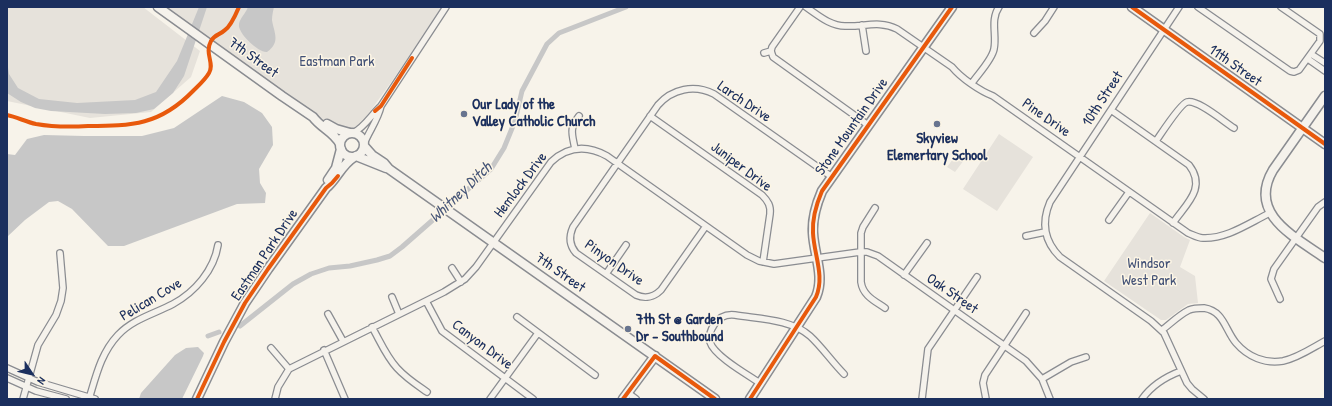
<!DOCTYPE html>
<style>
body{margin:0}
#map{position:relative;width:1332px;height:406px;overflow:hidden;background:#f7f3ea;font-family:"Patrick Hand",sans-serif}
canvas{display:block}
.frame{position:absolute;inset:0;border:8px solid #1b2f5e;pointer-events:none}
.north{position:absolute;left:12px;top:354px;width:40px;height:40px;-webkit-text-stroke:3px #fcf5e5;paint-order:stroke;rotate:125deg;font-size:11px;font-weight:700;line-height:16px;text-align:center;color:#1b2f5e}
.north::after{content:'';display:block;margin:auto;width:14px;height:18px;background:#1b2f5e;clip-path:polygon(50% 0,100% 100%,50% 72%,0 100%)}
</style>
<div id="map">
<canvas width="1332" height="406"></canvas>
<div class="frame"></div>
<div class="north">N</div>
</div>
<script>
const g = document.querySelector('canvas').getContext('2d');
g.lineJoin = 'round';
function fillPath(path, color) { g.fillStyle = color; g.fill(path, 'evenodd'); }
function trace(path, color, width, dash) { g.strokeStyle = color; g.lineWidth = width; g.lineCap = dash ? 'butt' : 'round'; g.setLineDash(dash || []); g.stroke(path); }
function write(font, color, halo, rows, align = 'center') {
  g.font = font + ' "Patrick Hand",sans-serif'; g.lineWidth = 3; g.setLineDash([]); g.textBaseline = 'middle'; g.strokeStyle = halo; g.fillStyle = color; for (const [text, x, y, turn = 0] of rows) {
    g.save(); g.translate(x, y); g.rotate((+turn || 0) * Math.PI / 180); g.textAlign = isNaN(turn) ? turn : align; if (halo) g.strokeText(text, 0, 0); g.fillText(text, 0, 0); g.restore();
  }
}
fillPath(new Path2D(`
 M7 7H143L200 51 191 77 151 112 90 118 7 101Z
 M165 7H442L392 81 353 135 348 136 268 82Z
 M999 134 1033 157 997 211 963 189Z
 M956 155 964 160 955 172 947 167Z
 M1150 213 1184 237 1190 240 1180 267 1195 276 1198 303 1188 304 1166 320H1161L1104 281Z`), '#e6e2db');
fillPath(new Path2D(`
 M199 7H207L184 76 173 93 154 109 136 113 105 114 51 111 35 108 21 102 7 93V61L9 74 18 88 39 99 77 103 135 100 156 92 177 61Z
 M248 7H274C273 11 272 16 272 20 274 33 281 42 267 52 259 53 237 33 239 24 240 18 246 13 248 7Z
 M222 96 244 102 262 113 272 127 273 145 259 169 260 183 266 193 265 203 237 204 124 246H108L72 209 58 201 49 202 25 220 7 237V154L15 155 27 139 44 135 84 136H142L174 128Z
 M198 347 204 353 203 356 182 399H139L141 393 175 355 186 348Z`), '#c7c7c7');
trace(new Path2D(`
 M240 326 293 284 311 274 329 268 350 266 377 260 390 256 402 247 491 169 504 148 515 121 522 91 547 44 559 33 626 7
 M208 336 219 332`), '#c7c7c7', 5);
const street = new Path2D(`
 M800 7 772 47 771 51 773 57 868 125
 M806 7C818 15 830 26 845 26 864 27 879 20 897 29L952 67C961 78 980 91 993 96L1188 233C1193 235 1198 238 1203 238 1227 239 1249 223 1270 213
 M1179 7 1050 202C1041 223 1044 241 1060 257L1151 321 1164 333 1187 383 1192 389 1204 399
 M1198 7 1290 71 1294 72 1299 70 1320 41V34L1281 7
 M862 25 866 51
 M1034 33 1045 21 1054 7
 M764 53 771 51
 M1311 54 1325 63
 M1308 59 1325 71
 M972 83C978 74 992 60 994 49 997 35 990 20 999 7
 M1111 110 1189 165C1207 188 1186 204 1173 223
 M650 116 762 195C768 201 771 206 770 214L763 262
 M353 133C365 127 371 115 381 106L446 7
 M1156 141C1161 134 1180 104 1187 102 1198 99 1224 122 1234 128
 M364 144C369 131 378 120 381 106
 M575 149C572 133 569 129 579 116
 M875 208 863 227 861 233V282C863 296 875 301 885 308
 M1109 220 1129 192
 M706 226 661 290C654 297 645 299 636 295L576 253C569 245 569 236 573 227L658 105C672 89 694 84 714 94L832 177
 M1026 236 1045 232
 M452 268 461 282
 M606 274 626 245
 M904 275 927 243
 M392 297 399 314
 M1280 299 1271 279 1274 269 1318 207 1325 202
 M426 301 442 331 533 399
 M328 314 343 341
 M517 317 595 375
 M372 327C380 341 386 356 397 368 406 378 417 385 427 392
 M1162 330C1170 324 1179 315 1189 310 1194 308 1199 308 1204 308 1224 311 1225 330 1236 343 1248 357 1265 364 1283 361 1298 358 1312 348 1325 341
 M271 348 289 369
 M324 350 345 399
 M7 368 38 382 95 399
 M7 378 36 391 66 399
 M1042 379 1071 362 1086 357
 M760 383C748 375 714 356 710 342 708 337 711 329 714 325 719 317 727 314 735 315 759 319 791 319 810 336 822 347 832 362 844 374
 M628 393 636 399
 M23 399 38 345 56 315 61 301 63 288 60 253
 M89 399C96 376 101 353 118 335 133 319 154 314 173 304 195 292 214 270 218 245
 M275 399 278 387 289 369 444 292 465 279 476 267 551 162C568 146 587 145 607 156L747 255 759 261 774 264 860 252H867L878 256 1026 361 1042 379 1050 399
 M490 399 538 333
 M922 399 928 349 977 277
 M986 399 983 383 985 375 1026 313
 M1142 399C1152 385 1165 377 1181 371`);
const secondary = new Path2D(`
 M158 7 282 96 313 117C321 128 334 132 340 144
 M1132 7 1325 144
 M1325 96 1273 170C1247 214 1295 237 1325 258
 M327 124 336 129 350 133
 M340 145a12 12 0 1 1 24 0a12 12 0 1 1-24 0Z
 M364 146 372 155 384 163 389 169 715 399
 M356 156 386 168
 M328 180 336 168 341 149
 M197 399 224 342 245 303 268 269 326 188C337 179 341 165 354 157
 M623 399 655 356
 M750 399 816 297C825 276 814 255 813 233 812 218 816 205 822 191L952 7`);
trace(street, '#8a8c91', 8);
trace(secondary, '#8a8c91', 11);
trace(street, '#f5f2ec', 5.5);
trace(secondary, '#f5f2ec', 8);
trace(new Path2D(`
 M1132 7 1325 144
 M375 111 381 106 412 58
 M7 115C17 117 26 122 36 124 53 127 71 127 88 126 132 126 160 125 193 91 198 86 205 80 209 73 215 63 204 54 211 41 215 34 220 35 225 30 231 26 236 14 239 7
 M197 399 224 342 245 303 268 269 326 188 332 183 338 176
 M623 399 655 356 715 399
 M750 399 816 297C825 276 814 255 813 233 812 218 816 205 822 191L952 7`), '#e8590c', 4);
for (const [x, y, r, color] of [
 [464,114,4,"#68748f"],
 [937,124,4,"#68748f"],
 [628,329,4,"#68748f"]
]) { const dot = new Path2D(); dot.arc(x, y, r, 0, 2 * Math.PI); g.fillStyle = color; g.fill(dot); trace(dot, '#fcf5e5', 1.5); }
write('15px', '#1b2f5e', '#fcf5e5', [
 ["7th Street",253,58,36],
 ["11th Street",1235,66,35],
 ["10th Street",1103,99,-57],
 ["Larch Drive",744,102,34],
 ["Pine Drive",1046,118,35],
 ["Stone Mountain Drive",852,127,-55],
 ["Juniper Drive",741,167,37],
 ["Hemlock Drive",521,185,-53],
 ["Eastman Park Drive",265,255,-56],
 ["Pinyon Drive",614,263,35],
 ["7th Street",560,273,35],
 ["Oak Street",952,294,35],
 ["Pelican Cove",151,300,-31],
 ["Canyon Drive",482,345,37]
]);
write('15px', '#425176', '#fcf5e5', [
 ["Eastman Park",337,62],
 ["Windsor",1149,264],
 ["West Park",1149,281]
]);
write('bold 15px', '#1b2f5e', '#fcf5e5', [
 ["Our Lady of the",472,105],
 ["Valley Catholic Church",472,122],
 ["Skyview",937,139,"center"],
 ["Elemertary School",937,156,"center"],
 ["7th St @ Garden",636,320],
 ["Dr - Southbound",636,337]
], 'left');
write('italic 16px', '#485779', '#fcf5e5', [
 ["Whitney Ditch",461,193,-44]
]);
</script>
